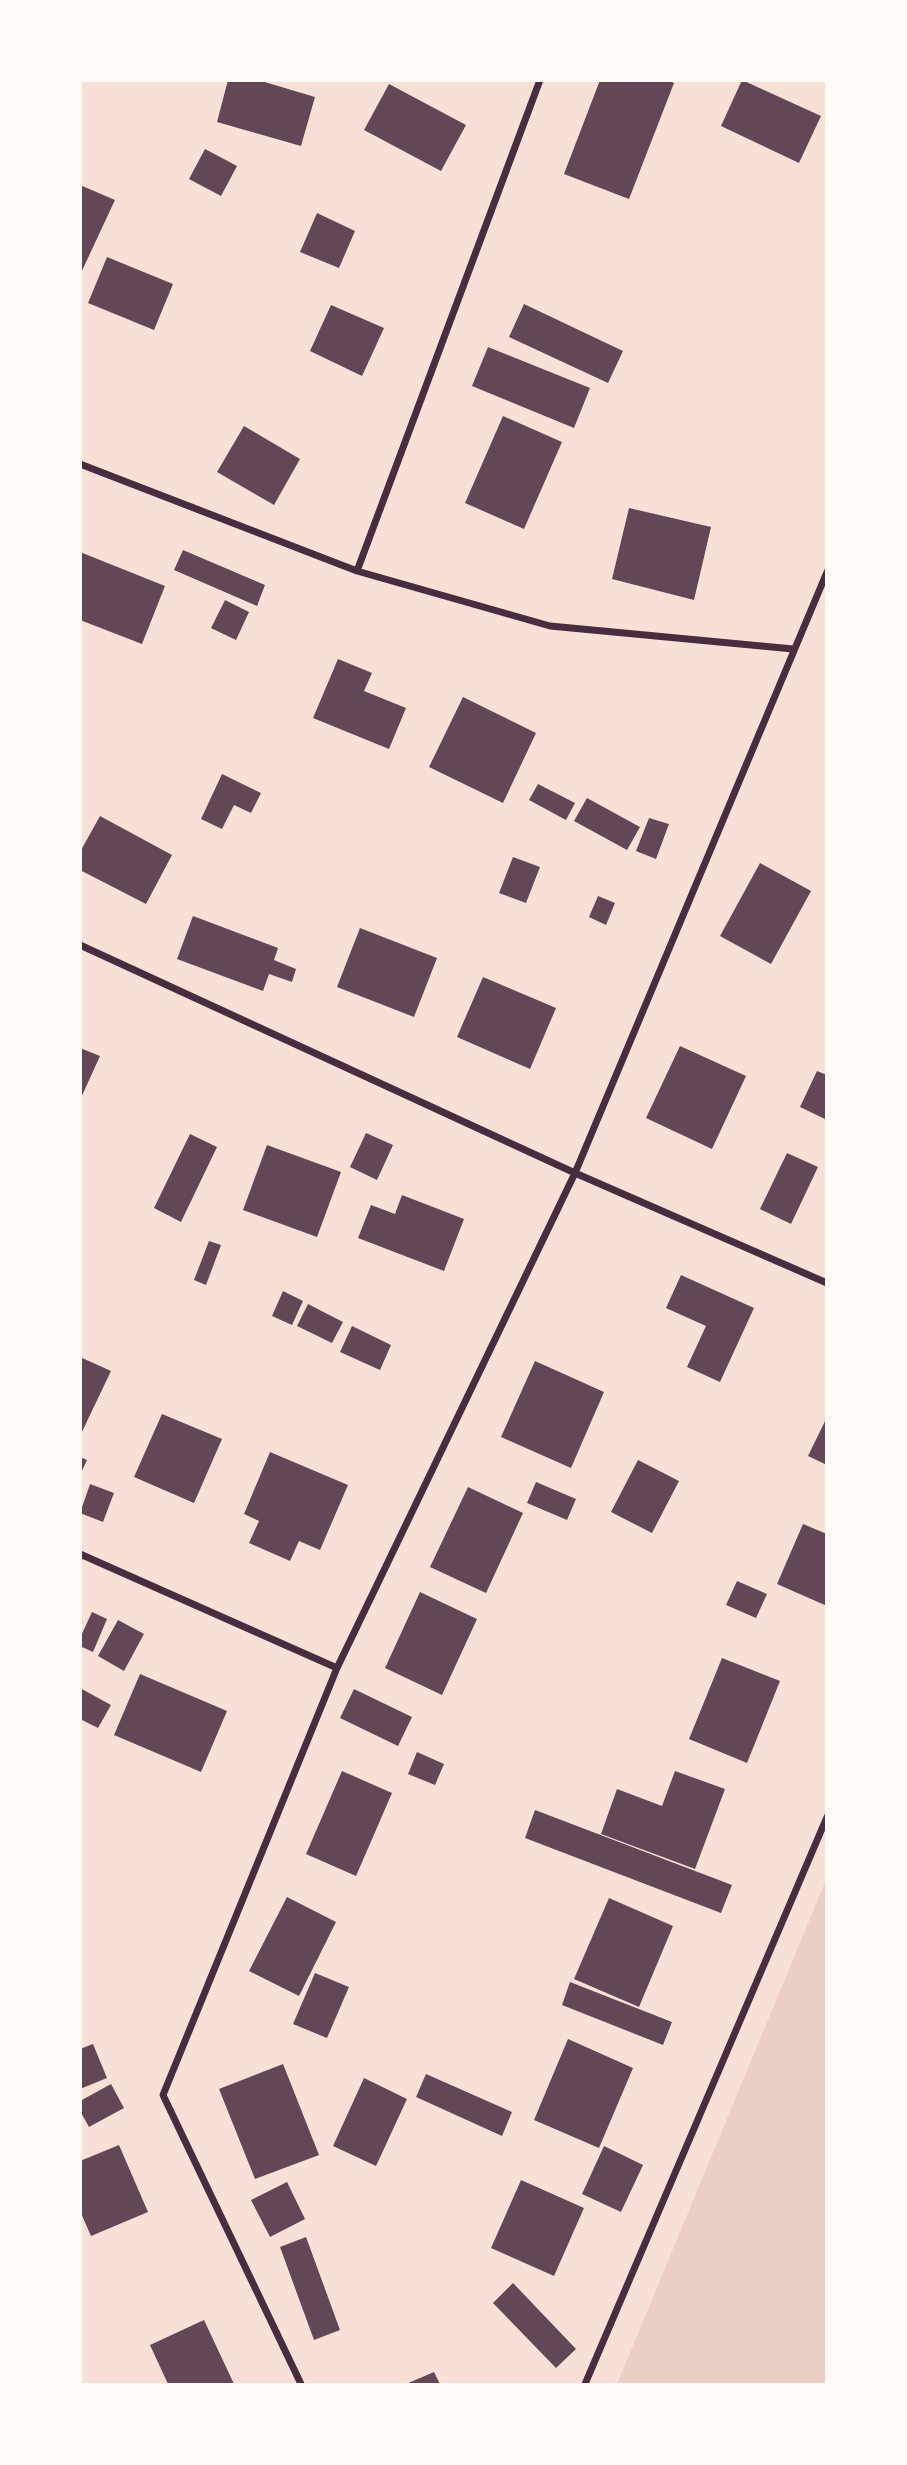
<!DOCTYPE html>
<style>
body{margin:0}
#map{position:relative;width:907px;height:2465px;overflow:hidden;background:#f7e1d7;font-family:"Open Sans",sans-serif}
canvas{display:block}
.frame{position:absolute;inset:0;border:82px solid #fffaf5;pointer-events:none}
</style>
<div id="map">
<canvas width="907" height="2465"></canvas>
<div class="frame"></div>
</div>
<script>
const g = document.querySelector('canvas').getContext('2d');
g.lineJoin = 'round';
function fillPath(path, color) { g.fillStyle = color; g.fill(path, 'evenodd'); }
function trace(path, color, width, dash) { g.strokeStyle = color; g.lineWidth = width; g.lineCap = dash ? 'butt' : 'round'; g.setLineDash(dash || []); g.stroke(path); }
fillPath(new Path2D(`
 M826 1880V2384H617Z`), '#ebcfc5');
fillPath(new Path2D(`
 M228 80H258L315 97 301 146 217 122Z
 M600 80H668L674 83 629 199 564 174Z
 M742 80 821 116 799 163 721 126Z
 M389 84 466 125 441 171 364 130Z
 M205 149 237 166 221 196 189 179Z
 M80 185 115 200 80 275Z
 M317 213 355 231 339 268 300 252Z
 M107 257 173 284 154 330 88 303Z
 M524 304 623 351 608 383 509 337Z
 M331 305 384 328 362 376 310 351Z
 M488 347 590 388 574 428 472 386Z
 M503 416 562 442 524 529 465 503Z
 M244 426 300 459 274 505 217 472Z
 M629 508 711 527 694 600 612 579Z
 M183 550 265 585 257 606 174 570Z
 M80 552 165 586 142 644 80 620Z
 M225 600 249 612 236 640 211 628Z
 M338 659 372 673 364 691 406 708 389 749 313 718Z
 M463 697 536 733 503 803 429 767Z
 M222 774 261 793 251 813 234 805 222 829 201 819Z
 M538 784 575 803 566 820 529 800Z
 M587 798 640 827 627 850 574 821Z
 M100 816 172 855 146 904 80 870V852Z
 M649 818 669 824 656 859 636 851Z
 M513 857 540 867 526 903 499 893Z
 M760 863 811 891 771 964 720 936Z
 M598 896 615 903 606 925 589 917Z
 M193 916 278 948 274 960 296 969 292 982 269 974 263 991 177 959Z
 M360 928 437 958 414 1017 337 987Z
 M483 977 556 1008 530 1069 457 1037Z
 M680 1046 746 1076 712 1149 646 1118Z
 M80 1048 100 1056 80 1100Z
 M817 1071 827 1075V1120L800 1107Z
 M366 1133 393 1145 377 1180 350 1167Z
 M190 1134 217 1147 181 1222 154 1208Z
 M267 1145 341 1172 317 1237 243 1210Z
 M787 1153 818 1167 791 1224 760 1209Z
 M402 1195 464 1219 444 1271 358 1238 371 1205 395 1214Z
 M209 1241 221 1245 206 1285 194 1280Z
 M681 1275 754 1308 720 1382 687 1367 706 1326 666 1308Z
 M283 1291 303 1301 292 1325 272 1316Z
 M308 1304 343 1322 332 1343 297 1326Z
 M352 1326 391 1345 380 1370 340 1352Z
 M80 1357 111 1371 80 1436Z
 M535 1361 604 1392 571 1468 501 1437Z
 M162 1414 222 1439 194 1503 134 1477Z
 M827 1417V1465L808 1456Z
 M270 1452 348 1485 320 1550 299 1541 290 1561 249 1543 259 1521 244 1514Z
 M80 1457 87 1460 80 1475Z
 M638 1460 679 1481 652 1533 611 1512Z
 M536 1482 576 1499 567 1520 527 1503Z
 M90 1484 114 1493 103 1522 80 1513Z
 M468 1487 523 1513 486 1593 430 1567Z
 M803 1524 827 1534V1606L777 1584Z
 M737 1581 767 1594 756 1618 726 1605Z
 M420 1592 477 1619 442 1695 385 1668Z
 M92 1612 107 1619 93 1652 80 1646V1638Z
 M118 1620 144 1634 124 1671 98 1656Z
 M722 1658 780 1681 747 1763 689 1739Z
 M140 1674 227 1711 201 1772 114 1735Z
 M80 1688 111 1705 98 1728 80 1719Z
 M354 1689 412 1717 398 1746 340 1718Z
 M417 1752 444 1764 435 1785 408 1774Z
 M342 1771 392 1793 356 1876 306 1854Z
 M675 1771 725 1789 695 1869 601 1834 617 1789 662 1806Z
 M535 1810 732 1885 721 1913 525 1838Z
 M287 1897 336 1922 299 1996 249 1971Z
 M609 1898 673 1926 639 2007 574 1979Z
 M315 1973 349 1987 327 2038 293 2024Z
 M570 1982 672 2022 663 2045 562 2005Z
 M568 2039 633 2068 599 2148 534 2120Z
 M93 2044 107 2078 80 2089V2049Z
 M283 2064 319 2155 255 2179 219 2089Z
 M426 2074 512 2112 502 2136 416 2097Z
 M364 2078 407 2099 376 2166 333 2146Z
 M111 2084 124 2108 89 2127 80 2111V2101Z
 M119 2145 148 2212 91 2236 80 2211V2161Z
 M604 2146 643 2165 621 2212 582 2194Z
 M521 2180 584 2208 554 2276 491 2248Z
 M287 2182 305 2219 270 2237 251 2200Z
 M306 2237 340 2330 314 2340 280 2247Z
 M513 2283 576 2349 556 2368 493 2303Z
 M204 2320 234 2384H168L150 2345Z
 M434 2372 440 2384H406Z`), '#644757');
trace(new Path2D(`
 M80 464 357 571 550 626 793 649
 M357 571 540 80
 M80 945 575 1173 827 1283
 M80 1554 337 1668
 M301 2384 163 2095 337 1668 575 1173 827 572
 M585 2384 827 1817`), '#4a2c40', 7);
</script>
